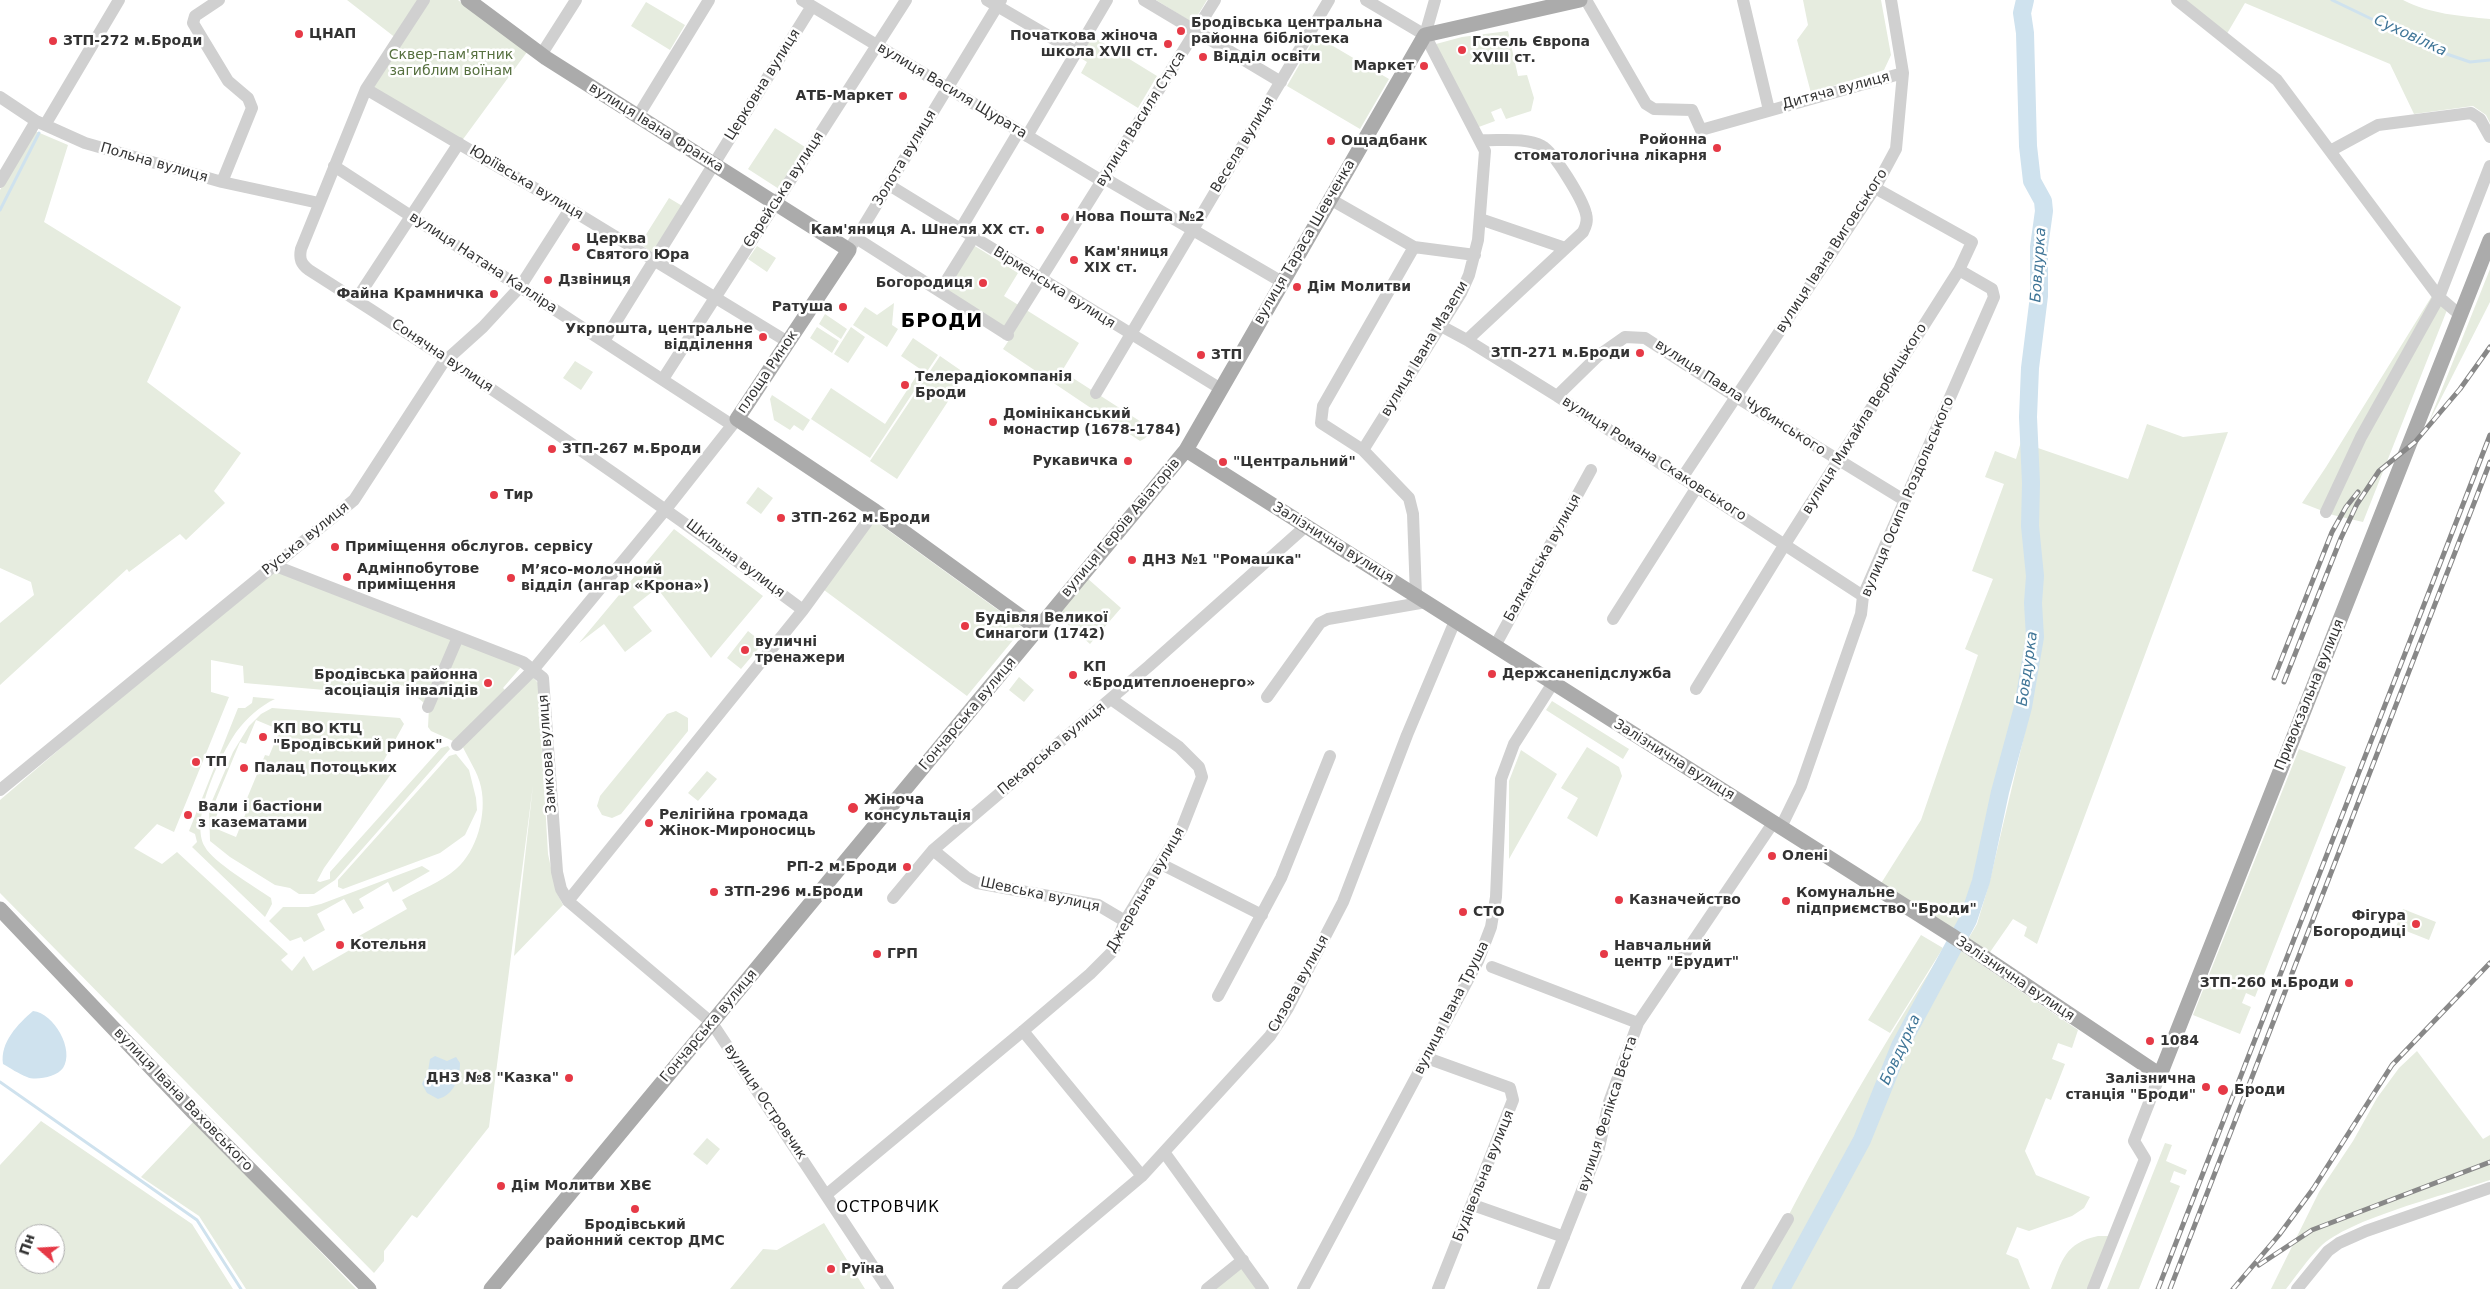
<!DOCTYPE html>
<meta charset="utf-8">
<style>
body{margin:0}
#map{position:relative;width:2490px;height:1289px;overflow:hidden;background:#fff;font-family:"DejaVu Sans",sans-serif}
canvas{display:block}
.north{position:absolute;left:15px;top:1224px;width:50px;height:50px;box-sizing:border-box;background:#fff;border:1px solid #adadad;border-radius:50%;rotate:289deg;font-size:14px;font-weight:700;line-height:20px;text-align:center;color:#333}
.north::after{content:'';display:block;margin:auto;width:18px;height:22px;background:#e63946;clip-path:polygon(50% 0,100% 100%,50% 72%,0 100%)}
</style>
<div id="map">
<canvas width="2490" height="1289"></canvas>
<div class="north">Пн</div>
</div>
<script>
const g = document.querySelector('canvas').getContext('2d');
g.lineJoin = 'round';
function fillPath(path, color) { g.fillStyle = color; g.fill(path, 'evenodd'); }
function trace(path, color, width, dash) { g.strokeStyle = color; g.lineWidth = width; g.lineCap = dash ? 'butt' : 'round'; g.setLineDash(dash || []); g.stroke(path); }
function write(font, color, halo, rows, align = 'center') {
  g.font = font + ' "DejaVu Sans",sans-serif'; g.lineWidth = 5; g.setLineDash([]); g.textBaseline = 'middle'; g.strokeStyle = halo; g.fillStyle = color; for (const [text, x, y, turn = 0] of rows) {
    g.save(); g.translate(x, y); g.rotate((+turn || 0) * Math.PI / 180); g.textAlign = isNaN(turn) ? turn : align; if (halo) g.strokeText(text, 0, 0); g.fillText(text, 0, 0); g.restore();
  }
}
fillPath(new Path2D(`
 M347 0H458L527 52 461 142 370 88 401 42Z
 M1156 0H1207L1193 23Z
 M1803 0H1881L1891 55 1884 70 1811 93 1797 40 1808 25Z
 M2022 0H2028L2025 14 2028 43 2030 147 2035 179 2046 201V211L2041 259 2042 296 2033 367V512L2040 565 2038 592 2040 647 2032 690 1987 884 1974 923 1965 940 1880 885 1921 820 1978 655 1965 649 1993 579 1972 571 2004 484 1985 477 1995 451 2016 459 2024 431V366L2035 296V248L2040 211 2039 203 2029 182 2024 146 2022 41 2019 15Z
 M2177 0H2403C2430 14 2460 16 2490 19V123L2486 115 2473 106 2414 114 2390 64 2245 3 2225 37Z
 M646 2 685 25 670 50 631 26Z
 M1508 31 1518 76 1527 75 1534 98 1531 111 1506 119 1501 108 1491 112 1495 121 1476 128 1436 44 1462 37Z
 M1092 36 1157 76 1138 108 1081 73 1087 62 1079 57Z
 M1316 36 1389 79 1360 129 1287 86Z
 M775 128 805 147 779 189 748 169Z
 M35 131 68 145 44 222 181 307 147 382 241 453 214 491 225 503 186 540 180 534 129 572 127 569 0 685V623L34 595 31 582 0 568V190Z
 M669 198 684 207 655 254 640 244Z
 M970 243 1018 273 1004 296 1079 343 1062 371 1149 427C1150 434 1147 438 1140 441L1003 349 1011 337 940 291Z
 M757 246 776 258 767 272 748 259Z
 M2490 269V302L2428 424Z
 M2435 291 2449 305 2363 522 2333 515 2302 503 2326 467Z
 M894 303 892 325 898 329 887 347 853 325 865 307 877 315Z
 M825 314 847 329 841 339 819 324Z
 M817 327 839 341 832 353 810 338Z
 M851 327 865 337 848 363 834 354Z
 M913 338 938 355 926 373 901 356Z
 M940 356 966 374 897 479 870 461Z
 M575 361 593 372 581 390 563 378Z
 M919 372 924 376 870 458 811 419 831 388 885 424Z
 M772 395 810 420 803 431 794 425 790 430 774 420 770 399Z
 M2147 424 2183 437 2228 432 2037 944 2024 936 2027 927 2013 919 1988 955 1967 941 1977 924 1989 884 2025 732 2042 646 2040 603 2042 564 2034 512 2035 447 2128 479Z
 M758 487 773 498 761 514 746 503Z
 M874 520 1023 628 967 696 824 590Z
 M674 529 763 596 711 658 657 588 633 607 652 631 625 652 604 624 579 643Z
 M273 570 521 667 503 688 508 693 532 676 538 683 548 854 556 891 563 905 514 956 533 785 489 1127 417 1218 412 1215 384 1251V1261L374 1273 0 893V800L219 613ZM211 660 243 666 244 683 394 696 402 685 429 707 428 727 431 731 462 745C468 759 478 772 481 787 487 814 477 851 456 869 441 882 420 890 402 900L407 909 359 936 362 943 313 971 304 956 292 971 281 960 288 954 177 852 162 864 134 848 157 824 174 832 229 697 211 692Z
 M1087 578 1121 608 1090 644 1057 615Z
 M748 631 763 643 741 669 727 658Z
 M1019 677 1034 690 1024 702 1009 690Z
 M253 697 275 699C260 706 247 718 237 731 220 755 189 820 205 847 213 862 255 887 271 898L272 904 265 917 192 847 197 842 195 834 189 831 238 708H245L252 703Z
 M1552 701 1629 749 1623 759 1546 710Z
 M272 708 400 718 404 724 383 762 391 764 393 768 391 774 324 868 317 881 320 882 330 879V872L441 748 448 746 450 749 335 880 314 894H299L290 888 275 885 230 857 210 841 209 808 233 752 249 726 261 714ZM256 720 280 730 269 756 265 755 243 808 247 810 236 837 212 827 221 805 215 802 240 742 246 744Z
 M676 711 688 718V731L621 814 612 818 602 815 597 806 600 796 667 714Z
 M1587 747 1619 767 1622 776 1597 837 1567 818 1578 798 1561 788Z
 M2299 749 2346 767 2255 997 2246 993 2242 1003 2251 1007 2240 1034 2193 1015Z
 M1521 750 1557 774 1509 859V781Z
 M456 754 469 770 476 798 477 810 465 835 440 853 343 889 338 887V880L449 756Z
 M707 771 717 779 698 801 688 793Z
 M422 866 430 871 397 890 393 892 388 882 359 899 364 908 353 914 344 899 317 914 325 930 304 942 301 937 290 941 269 921 283 907H308L321 904Z
 M2403 909 2436 922 2429 940 2396 927Z
 M1921 935 1943 948 1890 1033 1868 1020Z
 M1948 942 2078 1030 2072 1048 2058 1043 2052 1059 2065 1064 2051 1100 2046 1098 2025 1151 2036 1175 2090 1197 2084 1208 2072 1216 2029 1231 2017 1227 2006 1254 2018 1259 2030 1289H1752C1809 1169 1877 1055 1948 942Z
 M2417 1051 2483 1139 2490 1135V1180C2449 1194 2348 1219 2320 1247 2307 1260 2297 1275 2286 1289H2271L2319 1192 2353 1141 2377 1098 2399 1068Z
 M195 1120 356 1289H246L199 1216 141 1177Z
 M41 1121 192 1224 233 1289H0V1165ZM25 1234H55V1264H25Z
 M707 1138 720 1149 707 1165 693 1154Z
 M2165 1143 2172 1145 2166 1161 2187 1170 2185 1175 2174 1171 2170 1182 2180 1186 2139 1289H2107Z
 M824 1223 865 1289H730L763 1249 777 1250Z
 M2098 1236H2109L2093 1289H2051C2062 1260 2065 1243 2098 1236Z
 M1243 1264 1259 1289H1211Z`), '#e6ecdf');
fillPath(new Path2D(`
 M33 1011C54 1013 75 1050 63 1068 57 1077 35 1081 27 1077 19 1074 10 1068 3 1064 0 1042 18 1024 33 1011Z
 M435 1056 447 1061 456 1057 460 1063C460 1078 454 1095 438 1099L427 1093 422 1084 428 1071 430 1059Z`), '#cfe2ee');
trace(new Path2D(`
 M2332 0 2438 51 2470 62 2490 60
 M0 210 39 133
 M0 1082 197 1220 241 1289`), '#cfe2ee', 3);
trace(new Path2D(`
 M1781 1289 1862 1140 1900 1046 1968 920 1981 881 2000 792 2023 707 2035 637 2033 603 2035 576 2030 526 2031 483 2028 417 2030 368 2039 296V247L2044 211 2043 201 2032 181 2028 146 2025 33 2022 13 2025 0`), '#cfe2ee', 18);
trace(new Path2D(`
 M219 0 195 16 193 23 228 81 248 98 252 108 222 182
 M424 0 366 89 301 249C299 259 301 264 309 270 478 377 642 490 803 610
 M802 0 1102 181
 M987 0 1076 52
 M1144 0 1281 82
 M1366 0 1425 35
 M1586 0 1646 104 1654 109 1692 110 1701 130 1903 73
 M1743 0 1769 110
 M2177 0 2277 80 2439 297 2460 315
 M1425 35 1435 0
 M541 55 576 0
 M366 89 570 209 788 342
 M0 97 36 121 85 143 222 182 319 203
 M638 116 709 0
 M45 125 119 0
 M1027 136 1107 0
 M2330 151 2378 125 2471 113 2480 119 2490 137
 M334 166 732 425
 M1104 178 1282 282
 M0 182 36 121
 M889 185 1221 389
 M1330 199 1414 247 1323 406 1321 423 1363 450
 M1480 219 1565 248
 M960 230 1019 131
 M856 238 1008 335
 M1414 247 1475 255
 M849 250 1001 0
 M940 291 973 238
 M356 300 459 143
 M1441 326 1467 340 1557 396 1863 596
 M1006 334 1215 0
 M1467 340 1583 232C1586 226 1588 221 1586 214 1583 200 1554 152 1542 146 1526 137 1499 141 1480 140
 M604 341 812 6
 M663 379 906 0
 M1096 393 1329 0
 M1557 396 1598 356 1625 337 1645 338 1736 397 1904 500
 M737 419 666 509 533 670 543 678 557 872 561 889 568 901 712 1023 888 1289
 M1682 478 1875 188 1896 149 1903 73 1891 0
 M2326 512 2361 437 2439 297 2490 166
 M273 565 523 662 533 670 457 745
 M1416 596 1413 514 1409 498 1363 450 1461 293 1469 275 1478 240 1485 151 1425 35
 M1613 619 1697 487
 M1495 646 1591 470
 M1696 689 1785 544 1959 270 1972 242 1875 188
 M1267 697 1320 623 1328 619 1426 602
 M428 707 458 637
 M0 790 354 500 443 363 483 327 520 287 570 209
 M1781 827 1801 786 1861 614 1863 596 1994 297 1992 289 1959 270
 M933 850 966 877 977 883 1098 905 1125 921
 M1161 864 1262 915
 M893 898 933 850 1149 666 1306 526
 M568 901 803 610 875 511
 M1492 967 1638 1023
 M1218 996 1281 878 1330 756
 M1023 1031 1142 1176
 M1427 1058 1510 1088 1513 1100 1438 1289
 M1164 1152 1263 1289
 M826 1195 1023 1031 1090 974 1113 951 1125 921 1182 828 1202 777 1199 767 1179 747 1111 699
 M1473 1205 1564 1237
 M1008 1289 1142 1176 1270 1036 1288 1008 1343 902 1407 735 1455 621
 M1207 1289 1243 1260
 M1303 1289 1478 961 1491 927 1496 897 1501 779 1514 744 1553 683
 M1543 1289 1599 1148 1609 1102 1638 1023 1773 823
 M1747 1289 1788 1219
 M2093 1289 2145 1159 2134 1141 2160 1075
 M2297 1289 2328 1251 2339 1243 2366 1231 2490 1188`), '#d0d0d0', 12);
trace(new Path2D(`
 M468 0 546 58 849 250 737 419 875 511 1038 629
 M1186 450 1951 935 2160 1075 2490 240
 M0 909 194 1113 369 1289
 M491 1289 1186 450 1425 35 1580 0`), '#ababab', 15);
const rail = new Path2D(`
 M2274 678 2332 532 2346 507 2358 492
 M2284 682 2341 538 2357 504 2379 471 2415 442 2460 389 2490 347
 M2259 1265 2312 1230 2490 1162
 M2158 1289 2490 435
 M2170 1289 2490 462
 M2233 1289 2279 1235 2313 1189 2392 1065 2490 963`);
trace(rail, '#888', 5);
trace(rail, '#fff', 3, [9]);
for (const [x, y, r, color] of [
 [1181,31,5,"#e63946"],
 [299,34,5,"#e63946"],
 [53,41,5,"#e63946"],
 [1168,44,5,"#e63946"],
 [1462,50,5,"#e63946"],
 [1203,57,5,"#e63946"],
 [1424,66,5,"#e63946"],
 [903,96,5,"#e63946"],
 [1331,141,5,"#e63946"],
 [1717,148,5,"#e63946"],
 [1065,217,5,"#e63946"],
 [1040,230,5,"#e63946"],
 [576,247,5,"#e63946"],
 [1074,260,5,"#e63946"],
 [548,280,5,"#e63946"],
 [983,283,5,"#e63946"],
 [1297,287,5,"#e63946"],
 [494,294,5,"#e63946"],
 [843,307,5,"#e63946"],
 [763,337,5,"#e63946"],
 [1640,353,5,"#e63946"],
 [1201,355,5,"#e63946"],
 [905,385,5,"#e63946"],
 [993,422,5,"#e63946"],
 [552,449,5,"#e63946"],
 [1128,461,5,"#e63946"],
 [1223,462,5,"#e63946"],
 [494,495,5,"#e63946"],
 [781,518,5,"#e63946"],
 [335,547,5,"#e63946"],
 [1132,560,5,"#e63946"],
 [347,577,5,"#e63946"],
 [511,578,5,"#e63946"],
 [965,626,5,"#e63946"],
 [745,650,5,"#e63946"],
 [1492,674,5,"#e63946"],
 [1073,675,5,"#e63946"],
 [488,683,5,"#e63946"],
 [263,737,5,"#e63946"],
 [196,762,5,"#e63946"],
 [244,768,5,"#e63946"],
 [853,808,6,"#e63946"],
 [188,815,5,"#e63946"],
 [649,823,5,"#e63946"],
 [1772,856,5,"#e63946"],
 [907,867,5,"#e63946"],
 [714,892,5,"#e63946"],
 [1619,900,5,"#e63946"],
 [1786,901,5,"#e63946"],
 [1463,912,5,"#e63946"],
 [2416,924,5,"#e63946"],
 [340,945,5,"#e63946"],
 [877,954,5,"#e63946"],
 [1604,954,5,"#e63946"],
 [2349,983,5,"#e63946"],
 [2150,1041,5,"#e63946"],
 [569,1078,5,"#e63946"],
 [2206,1087,5,"#e63946"],
 [2223,1090,6,"#e63946"],
 [501,1186,5,"#e63946"],
 [635,1209,5,"#e63946"],
 [831,1269,5,"#e63946"]
]) { const dot = new Path2D(); dot.arc(x, y, r, 0, 2 * Math.PI); g.fillStyle = color; g.fill(dot); trace(dot, '#fff', 2); }
write('bold 14px', '#333', '#fff', [
 ["Бродівська центральна",1191,23],
 ["районна бібліотека",1191,39],
 ["ЦНАП",309,34],
 ["Початкова жіноча",1158,36,"right"],
 ["школа XVII ст.",1158,52,"right"],
 ["ЗТП-272 м.Броди",63,41],
 ["Готель Європа",1472,42],
 ["XVIII ст.",1472,58],
 ["Відділ освіти",1213,57],
 ["Маркет",1414,66,"right"],
 ["АТБ-Маркет",893,96,"right"],
 ["Ройонна",1707,140,"right"],
 ["стоматологічна лікарня",1707,156,"right"],
 ["Ощадбанк",1341,141],
 ["Нова Пошта №2",1075,217],
 ["Кам'яниця А. Шнеля XX cт.",1030,230,"right"],
 ["Церква",586,239],
 ["Святого Юра",586,255],
 ["Кам'яниця",1084,252],
 ["XIX ст.",1084,268],
 ["Дзвіниця",558,280],
 ["Богородиця",973,283,"right"],
 ["Дім Молитви",1307,287],
 ["Файна Крамничка",484,294,"right"],
 ["Ратуша",833,307,"right"],
 ["Укрпошта, центральне",753,329,"right"],
 ["відділення",753,345,"right"],
 ["ЗТП-271 м.Броди",1630,353,"right"],
 ["ЗТП",1211,355],
 ["Телерадіокомпанія",915,377],
 ["Броди",915,393],
 ["Домініканський",1003,414],
 ["монастир (1678-1784)",1003,430],
 ["ЗТП-267 м.Броди",562,449],
 ["Рукавичка",1118,461,"right"],
 ["\"Центральний\"",1233,462],
 ["Тир",504,495],
 ["ЗТП-262 м.Броди",791,518],
 ["Приміщення обслугов. сервісу",345,547],
 ["ДНЗ №1 \"Ромашка\"",1142,560],
 ["Адмінпобутове",357,569],
 ["приміщення",357,585],
 ["М’ясо-молочноий",521,570],
 ["відділ (ангар «Крона»)",521,586],
 ["Будівля Великої",975,618],
 ["Синагоги (1742)",975,634],
 ["вуличні",755,642],
 ["тренажери",755,658],
 ["КП",1083,667],
 ["«Бродитеплоенерго»",1083,683],
 ["Держсанепідслужба",1502,674],
 ["Бродівська районна",478,675,"right"],
 ["асоціація інвалідів",478,691,"right"],
 ["КП ВО КТЦ",273,729],
 ["\"Бродівський ринок\"",273,745],
 ["ТП",206,762],
 ["Палац Потоцьких",254,768],
 ["Жіноча",864,800],
 ["консультація",864,816],
 ["Вали і бастіони",198,807],
 ["з казематами",198,823],
 ["Релігійна громада",659,815],
 ["Жінок-Мироносиць",659,831],
 ["Олені",1782,856],
 ["РП-2 м.Броди",897,867,"right"],
 ["ЗТП-296 м.Броди",724,892],
 ["Комунальне",1796,893],
 ["підприємство \"Броди\"",1796,909],
 ["Казначейство",1629,900],
 ["СТО",1473,912],
 ["Фігура",2406,916,"right"],
 ["Богородиці",2406,932,"right"],
 ["Котельня",350,945],
 ["Навчальний",1614,946],
 ["центр \"Ерудит\"",1614,962],
 ["ГРП",887,954],
 ["ЗТП-260 м.Броди",2339,983,"right"],
 ["1084",2160,1041],
 ["ДНЗ №8 \"Казка\"",559,1078,"right"],
 ["Залізнична",2196,1079,"right"],
 ["станція \"Броди\"",2196,1095,"right"],
 ["Броди",2234,1090],
 ["Дім Молитви ХВЄ",511,1186],
 ["Бродівський",635,1225,"center"],
 ["районний сектор ДМС",635,1241,"center"],
 ["Руїна",841,1269]
], 'left');
write('14px', '#56703f', '#fff', [
 ["Сквер-пам'ятник",451,55],
 ["загиблим воїнам",451,71]
]);
write('14px', '#333', '#fff', [
 ["Церковна вулиця",763,85,-58],
 ["вулиця Василя Щурата",952,91,31],
 ["Дитяча вулиця",1836,91,-15],
 ["вулиця Василя Стуса",1141,119,-58],
 ["вулиця Івана Франка",656,128,32],
 ["Весела вулиця",1243,145,-59],
 ["Золота вулиця",905,158,-59],
 ["Польна вулиця",154,163,16],
 ["Юріївська вулиця",526,183,31],
 ["Єврейська вулиця",784,190,-57],
 ["вулиця Тараса Шевченка",1305,242,-60],
 ["вулиця Івана Виговського",1832,251,-57],
 ["вулиця Натана Калліра",483,263,33],
 ["Вірменська вулиця",1054,288,32],
 ["вулиця Івана Мазепи",1425,349,-59],
 ["Сонячна вулиця",442,356,34],
 ["площа Ринок",768,372,-56],
 ["вулиця Павла Чубинського",1740,398,33],
 ["вулиця Михайла Вербицького",1865,419,-58],
 ["вулиця Романа Скаковського",1654,459,33],
 ["вулиця Осипа Роздольського",1908,497,-67],
 ["вулиця Героїв Авіаторів",1121,528,-50],
 ["Руська вулиця",306,539,-39],
 ["Залізнична вулиця",1333,543,32],
 ["Балканська вулиця",1543,558,-61],
 ["Шкільна вулиця",735,559,37],
 ["Привокзальна вулиця",2310,695,-68],
 ["Гончарська вулиця",968,714,-50],
 ["Пекарська вулиця",1052,749,-40],
 ["Замкова вулиця",548,754,-94],
 ["Залізнична вулиця",1674,760,32],
 ["Джерельна вулиця",1146,890,-60],
 ["Шевська вулиця",1040,895,12],
 ["Залізнична вулиця",2015,979,34],
 ["Сизова вулиця",1299,984,-61],
 ["вулиця Івана Труша",1452,1008,-63],
 ["Гончарська вулиця",709,1026,-50],
 ["вулиця Івана Ваховського",183,1100,46],
 ["вулиця Островчик",765,1102,56],
 ["вулиця Фелікса Веста",1608,1114,-72],
 ["Будівельна вулиця",1484,1176,-68]
]);
write('italic 15px', '#3f7597', '#fff', [
 ["Суховілка",2410,36,25],
 ["Бовдурка",2039,265,-86],
 ["Бовдурка",2028,669,-82],
 ["Бовдурка",1901,1050,-65]
]);
g.letterSpacing = '1px';
write('15px', '#000', '#fff', [
 ["ОСТРОВЧИК",888,1208]
]);
g.letterSpacing = '0px';
g.letterSpacing = '1px';
write('bold 19px', '#000', '#fff', [
 ["БРОДИ",942,322]
]);
g.letterSpacing = '0px';
</script>
